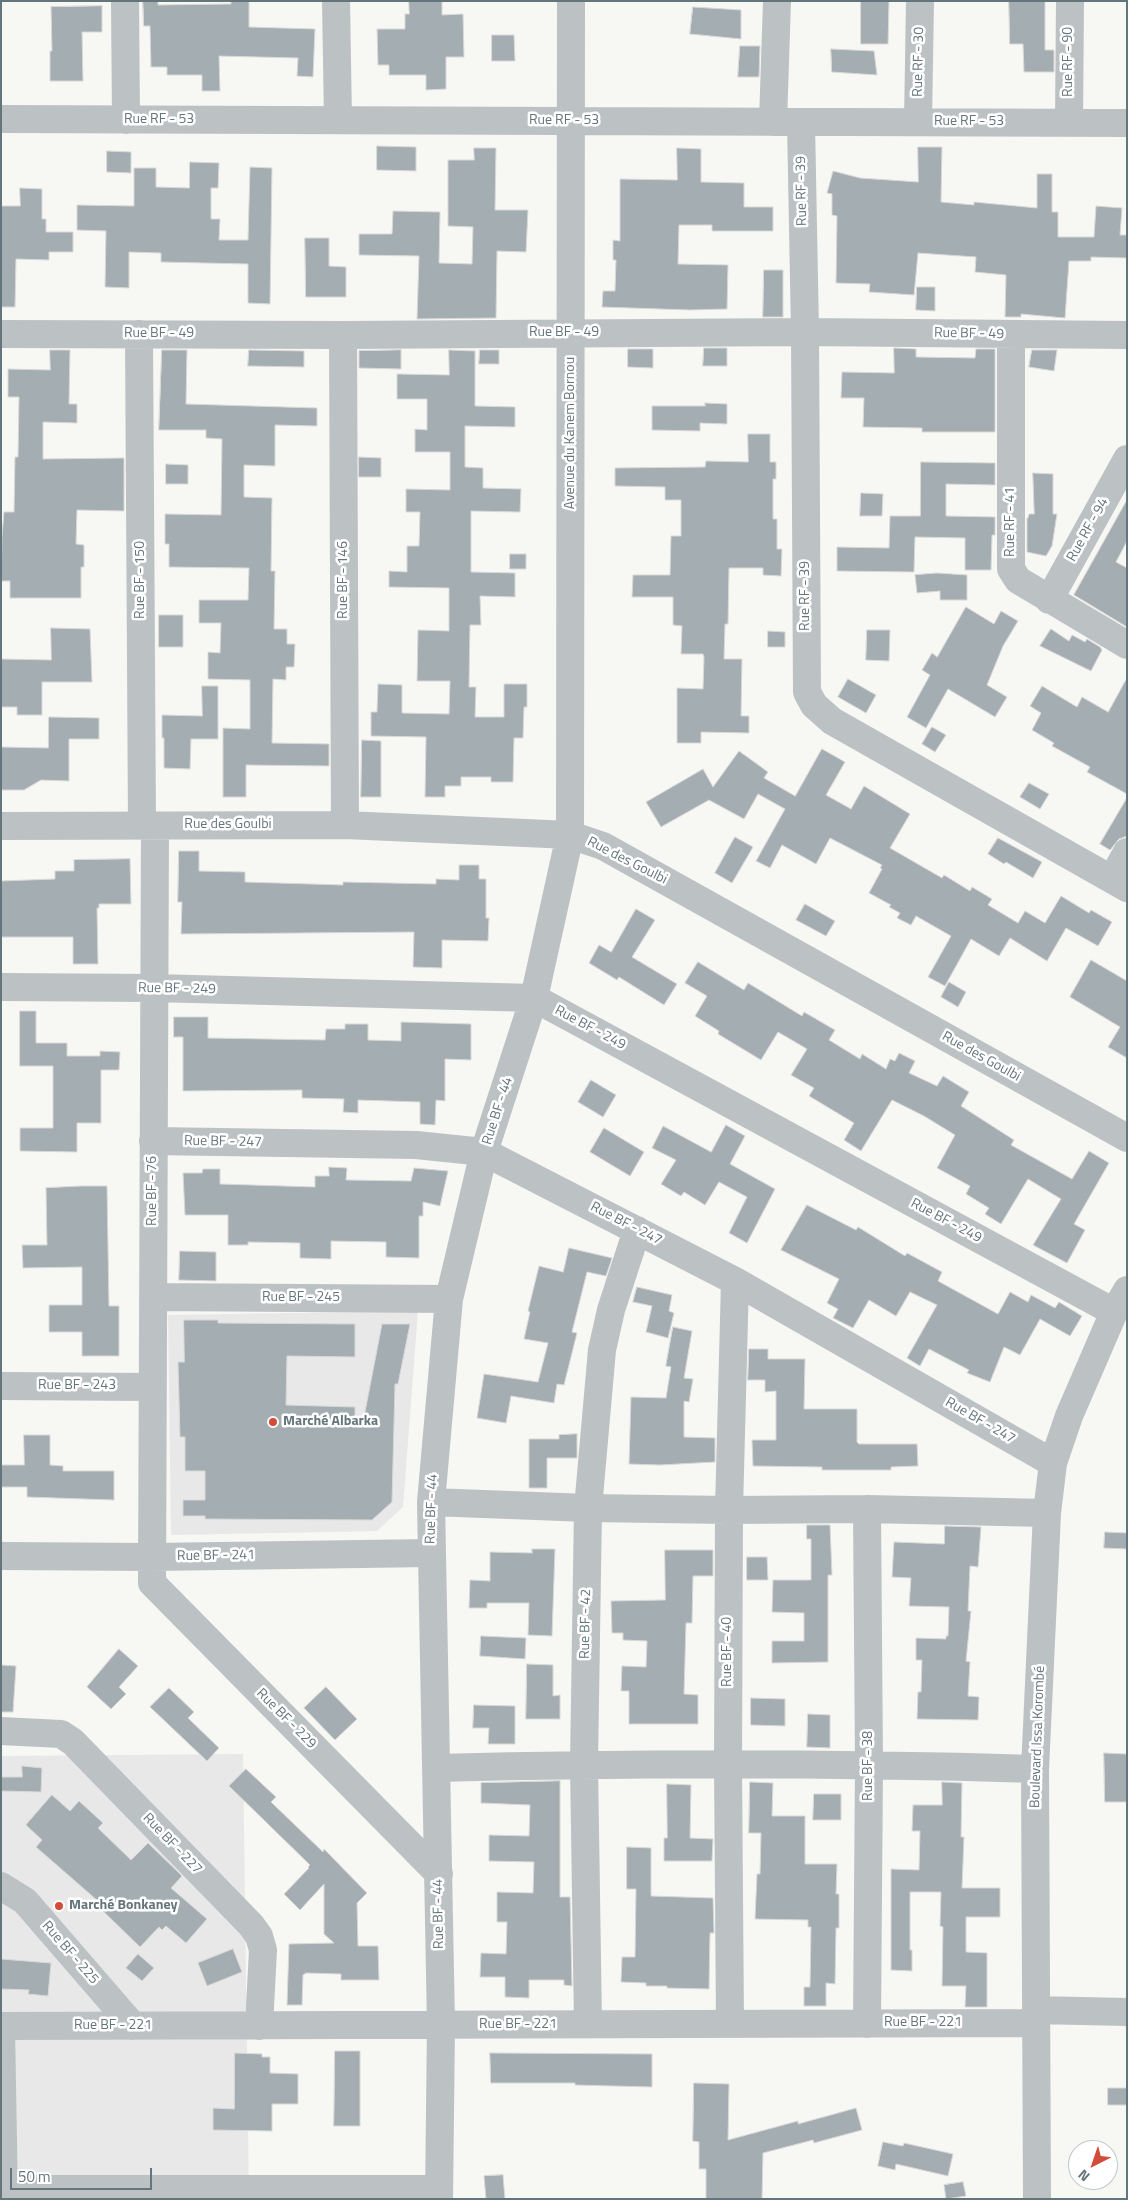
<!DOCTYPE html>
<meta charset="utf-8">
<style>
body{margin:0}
#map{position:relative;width:1128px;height:2200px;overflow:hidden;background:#f7f7f4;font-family:"Titillium Web",sans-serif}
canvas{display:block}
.frame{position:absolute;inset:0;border:2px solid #65757c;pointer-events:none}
.north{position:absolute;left:1068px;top:2140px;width:50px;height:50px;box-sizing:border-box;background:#fff;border:1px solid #c1c8cb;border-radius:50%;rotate:221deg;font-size:14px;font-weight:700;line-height:20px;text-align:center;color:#65757c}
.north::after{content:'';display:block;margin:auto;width:18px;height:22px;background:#d24d39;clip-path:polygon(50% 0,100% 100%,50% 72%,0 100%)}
.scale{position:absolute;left:10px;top:2168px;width:142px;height:22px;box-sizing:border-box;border:2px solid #65757c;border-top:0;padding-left:6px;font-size:15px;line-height:18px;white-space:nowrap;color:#65757c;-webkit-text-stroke:4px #fff;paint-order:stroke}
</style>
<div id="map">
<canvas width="1128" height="2200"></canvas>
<div class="frame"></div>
<div class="north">N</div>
<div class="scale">50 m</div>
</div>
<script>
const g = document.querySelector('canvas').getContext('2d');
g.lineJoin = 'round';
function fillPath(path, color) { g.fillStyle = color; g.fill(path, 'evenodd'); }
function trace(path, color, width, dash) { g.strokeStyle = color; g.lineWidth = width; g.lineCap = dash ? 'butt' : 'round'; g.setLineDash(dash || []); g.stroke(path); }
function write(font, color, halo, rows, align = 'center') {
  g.font = font + ' "Titillium Web",sans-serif'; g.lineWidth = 5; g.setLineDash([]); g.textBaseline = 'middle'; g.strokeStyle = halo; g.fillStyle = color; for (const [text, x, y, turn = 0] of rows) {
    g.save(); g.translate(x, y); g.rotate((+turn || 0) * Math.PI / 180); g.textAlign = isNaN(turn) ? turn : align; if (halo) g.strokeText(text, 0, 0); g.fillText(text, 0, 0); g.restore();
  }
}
fillPath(new Path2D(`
 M418 1311 403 1507 377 1531 171 1535 168 1315Z
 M243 1754 249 2199H1V1756Z`), '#e8e8e8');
const building = new Path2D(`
 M143 1H158V5L231 4V1H249V27L315 29 313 77 297 76 298 58 219 56 220 91H202V75H167V67H151L150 26H144Z
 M409 1H442V15L463 14 464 57H446V89L426 90V75H389V65H378L377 29H405V14H409Z
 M861 1H889L888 44H861Z
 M1009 1H1045V50H1054V72H1024L1023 44H1010Z
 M102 6V32H82L83 81H50V51H52L51 7Z
 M693 7 741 10V39L690 34Z
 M492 35H514L515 61H492Z
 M740 46H760L759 77H738Z
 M831 49 874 51 877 75 832 72Z
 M377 146 416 147V171L377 170Z
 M918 147H942L941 202 974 205V202L1037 208V174H1052V212H1058V237H1094L1096 206 1122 208 1120 235H1127V258L1091 257V261H1069L1065 318 1021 314V317H1005L1006 275 975 272 976 257 918 253 914 295 869 292 870 284 836 283 837 216 832 215V194L827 193 833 171 860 178 918 182Z
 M474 148H496L495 210H528L526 252 497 251 496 318 417 319 419 256 359 255V234H392L393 211 440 212 439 263 472 264 473 227 448 226V160H474Z
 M677 148 701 149V182L744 183V207H773V231H712V225H679L678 264 728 265 727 309 690 310 602 307 603 291H615L616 260H613V240L620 241V179L677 180Z
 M107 151 131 152V173L107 172Z
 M190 162 219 163 218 188H211V219H220L219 240H248L250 167 272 168 270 304 248 303V264L161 262V253L129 252V288L105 287 106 231 77 230V205L134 206V168H156V187L189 188Z
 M20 188 42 189V219H46V232H73V252H49V260L16 259 15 307H1V206H20Z
 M305 238H329V266L346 267V297H306Z
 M764 270H783V317H763Z
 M917 287H935V311L916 310Z
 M704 348H727V366H703Z
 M894 348 916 349V357L975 358 976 349H995V432H922V428L863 427 864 398H841L842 372 894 373Z
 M628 349H653V368L628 367Z
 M50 350H70L69 404H77V423L43 422V459L124 458V511L77 510 76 544 84 545V567H81V598H10V581H1L2 536 4 512H14L15 457H18L19 397H8V369L50 370Z
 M162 350H187L186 404 317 408V426L275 425V466L244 465V497L272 498 271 571H275L274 629H287V644H295L294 667H286V680L273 679 272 743 329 744V766L246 765V797H223V728L250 729V680L208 679V652L220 653 221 623H199V600H248L249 568 169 567V544H165V514L221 515 222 439 206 438V430H159Z
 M249 350 304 351V367L248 366Z
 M401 350V369L359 368V351Z
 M449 350 475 351V406L515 407V427L465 426V467L483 468V488L521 489 520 512 471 511V572L515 573V597L480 596 481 625H470L469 687H476L475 717H504V684H527V707H524L523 738H514L513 782H491V777H461V786H445V797H425L426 737 371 736V712H377L378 684 402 685V713L449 714 450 681H417L418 630 449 631V588L389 587V571L407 572V546H419L420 512H406V489L450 490V452H415V429L427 430V399H397V374L449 375Z
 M480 350H499V364H479Z
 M1032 350H1057L1054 371 1029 367Z
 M705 403 727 404V424L700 423V431L652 430V406H705Z
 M748 434H770V462H776V479H773V519H777V549H782L781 576 763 575V568H729L728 624H725L724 659H742L741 716H749V733L701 732V743H677V688L703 689 704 657 703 654H681L682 626 673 625V597H632L633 575H670L671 536H681V500H665V487L615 486V468L705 467 706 461 748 462Z
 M359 457 381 458V477H359Z
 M921 462 995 463V485L946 484V516L995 517V535H992L991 570H965V538L915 537 914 572 837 571V547L889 548 890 516H920Z
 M166 464 188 465V484H166Z
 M1033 473 1053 474V514H1057L1052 546 1046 556 1027 552V518H1028L1029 514H1034Z
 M861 493 883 494 882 516H860Z
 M1127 500V541L1116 562 1127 568V627L1074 595Z
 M510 554H526V569H510Z
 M937 573 967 575V600H940V591L917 593 915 575Z
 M966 607 994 624 1001 611 1018 621 1003 646 987 685 1007 697 995 717 948 689 926 728 907 717 930 675 922 670 932 653 937 657Z
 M159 615H183V647H159Z
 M51 628 90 629 92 682H42V715H17V707H1V659L51 660Z
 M1051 629 1069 641 1072 635 1085 642 1087 639 1100 647 1102 650 1091 671 1040 646Z
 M867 630H890L889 661 866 660Z
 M768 631 785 632V647H768Z
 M1127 678V794L1087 772 1090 767 1052 746 1054 743 1032 730 1041 713 1030 706 1042 686 1077 707 1082 697 1108 712Z
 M848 679 876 695 866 713 838 697Z
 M202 686H218V739H191L190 769 164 768V738H162V715L202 716Z
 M49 717 99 718V739H69V781L41 780 24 790H1V747L48 748Z
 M932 727 946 735 935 752 922 744Z
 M362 740 381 741V797H361Z
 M822 749 845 762 826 795 851 809 864 786 910 814 890 848 942 878 944 875 970 891 972 887 992 899 988 905 1018 923 1025 911 1045 923 1061 896 1089 913 1091 910 1112 922 1098 946 1066 928 1047 961 1010 938 999 956 971 939 945 986 928 977 951 936 916 916 911 925 897 918 900 913 889 907 891 905 869 893 882 869 880 868 882 865 830 838 816 864 782 845 770 868 756 861 785 809 758 794 744 819 709 800 661 827 646 802 703 769 713 787 739 751 768 772 764 778 795 796Z
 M1029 783 1049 794 1040 809 1020 797Z
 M1127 798V836L1119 839 1110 850 1100 844Z
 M735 837 753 847 732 883 715 873Z
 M998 838 1042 862 1033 878 1006 862 1004 864 988 854Z
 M179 851H199V871L245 872V882L343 885V882L436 884V879L459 880V865H479V879H486V918H489L488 941 442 940V968L413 967 414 932 181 934 182 902H178Z
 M130 859 131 904H99V908H97L98 964H73V937H1V881L55 879V871H74V860Z
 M805 904 835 921 826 936 796 920Z
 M636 909 655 920 632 957 677 984 664 1005 619 977 617 980 589 963 599 945 611 952Z
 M1091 960 1127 981V1058L1108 1047 1120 1027 1070 997Z
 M698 962 744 990 748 983 802 1016 804 1012 835 1030 829 1040 860 1059 862 1054 886 1069 890 1059 895 1061 899 1053 915 1061 909 1073 937 1086 943 1076 969 1092 961 1106 1014 1140 1011 1145 1072 1179 1089 1151 1109 1163 1074 1224 1085 1230 1067 1263 1033 1245 1061 1199 1028 1179 1001 1224 985 1214 989 1208 966 1194 970 1186 937 1168 955 1135 924 1116 892 1100 861 1151 844 1140 854 1123 809 1096 814 1088 791 1075 807 1049 778 1032 761 1060 718 1034 719 1031 695 1016 707 996 685 983Z
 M949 982 966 992 958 1007 941 997Z
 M20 1011H36V1043H67V1056H100V1051L120 1052 119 1070H101V1123H77V1152L20 1151V1128H53V1066H20Z
 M174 1017H208V1038L325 1040 326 1029H345V1024H368V1040L401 1041V1022L471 1024V1060L445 1059V1101L436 1100 435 1125 420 1124V1102L358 1100V1113L343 1112 344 1099 302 1098V1090L183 1091V1037H174Z
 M591 1080 616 1095 603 1117 578 1102Z
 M726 1125 745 1136 730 1164 775 1189 747 1243 729 1233 747 1197 719 1182 705 1205 684 1192 681 1196 661 1184 676 1160 652 1148 663 1126 711 1152Z
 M604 1128 644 1152 630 1176 590 1152Z
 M329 1167 347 1168 346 1180 411 1181 414 1168 448 1171 440 1206 423 1202V1216H419V1258L386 1257V1242L331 1241V1259L300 1258V1243L248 1242V1245H228V1215H185L183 1173H202L203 1169H220V1184L315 1187V1176H329Z
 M82 1186H107L109 1306H119V1356H82V1332H49V1305H82V1267L23 1268 22 1245H47L46 1188Z
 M807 1205 856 1230 858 1227 905 1256 907 1253 942 1272 938 1281 998 1314 1010 1292 1028 1302 1031 1295 1055 1308 1059 1302 1082 1316 1070 1336 1040 1319 1020 1355 1004 1347 990 1382 967 1373 969 1370 929 1349 920 1366 907 1358 937 1305 910 1292 896 1316 869 1300 853 1328 833 1318 838 1309 827 1303 839 1279 781 1250Z
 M569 1248 612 1258 606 1276 587 1272 572 1332 577 1333 564 1385 557 1384 554 1403 511 1396 506 1423 477 1418 484 1374 538 1382 548 1343 524 1339 530 1312 528 1311 539 1266 563 1272Z
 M180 1251 216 1252V1281L179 1280Z
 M637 1287 672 1295 669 1311 674 1313 668 1338 646 1332 652 1306 633 1302Z
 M184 1320H218V1323L355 1324V1357L287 1356 286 1405 355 1407V1416L364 1417 382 1324H410L398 1384H395L392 1502 372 1520 205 1519V1516H183V1500H205V1471H185V1437H180L178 1362H184Z
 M673 1327 692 1331 684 1378 693 1379 689 1402 684 1401V1437L715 1438V1462L660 1465 629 1464 631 1397 666 1398 671 1367 666 1366Z
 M749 1349H768V1359H805L804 1409H857V1442L859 1444H917L918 1466 891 1467V1470H822V1467L753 1466 752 1440H776V1391L765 1392V1380H748Z
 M577 1434V1458H547V1488H529V1439H559V1435Z
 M24 1435H50V1465L63 1466V1471H114V1500L27 1497V1487H1V1465H24Z
 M807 1525H830L832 1575H828V1662L772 1663V1641H804V1613L772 1612 773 1580H811V1539H807Z
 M945 1526 981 1527 978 1567 970 1566 968 1611H971L966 1661 970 1662 968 1696 979 1697 978 1720 917 1719 918 1692H921L922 1660H916V1638L946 1639V1636H948L949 1607 909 1606 911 1578 892 1577 894 1542 944 1544Z
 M1105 1532 1127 1533V1549L1104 1548Z
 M532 1549H555L552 1636 528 1635 529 1603H487V1608H469L470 1580 490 1581V1552L532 1553Z
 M665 1550H713V1576H693L692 1623H686L684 1694 698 1695V1724H629V1691H621L622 1666 646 1667 647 1641 623 1640V1633H612L611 1601 665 1600Z
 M747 1557H767L768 1580H747Z
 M481 1636 526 1638 525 1659 480 1656Z
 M119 1649 138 1666 119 1687 126 1694 111 1709 87 1687Z
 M527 1664 553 1665V1696L560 1695V1719H526Z
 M1 1665 16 1666 13 1712H1Z
 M326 1687 357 1719 335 1740 304 1708Z
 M169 1688 194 1712 188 1718 219 1748 207 1761 150 1707Z
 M751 1698 785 1699V1726L751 1725Z
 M474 1705 515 1706V1744H488L489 1728H473Z
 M808 1714 830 1715V1748L807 1747Z
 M1104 1753 1127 1754V1802H1105Z
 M22 1766 42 1768 41 1792 1 1791V1777H22Z
 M246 1769 276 1797 271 1802 323 1852 324 1849 367 1893 357 1903 358 1946H378L379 1980H341V1974L306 1973 303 1975 302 2005H287L289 1944 334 1943 324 1934V1884L300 1910 284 1894 309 1868 308 1867 310 1865 229 1786Z
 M560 1781V1897H570L572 1986 564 1985V1980H529V1998L505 1997V1977H480L481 1953 506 1954 507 1922H497V1892L533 1893 534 1862 489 1861V1835L529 1836 530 1805 481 1803V1783Z
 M750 1782 773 1783 772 1816H805V1864H837L836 1894H839V1928H836L835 1984 826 1983V2006H804V1987H810L811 1927H808V1920L755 1919 757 1874H760L761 1833H749Z
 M942 1782 962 1783 961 1837H964L962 1888H1000V1917H966V1952L987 1953V2007H965L966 1986H942L943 1927 940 1926 941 1892H910V1950H912V1971L891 1970V1869L919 1870 920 1831H912L913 1805H942Z
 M667 1784 691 1785 690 1838 713 1839 712 1861H664V1838H667Z
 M814 1794H841V1820H813Z
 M52 1795 70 1811 79 1801 103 1823 98 1828 131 1860 148 1843 182 1876 171 1888 207 1919 186 1943 166 1926 162 1930 159 1927 140 1947 103 1911 106 1908 36 1847 42 1840 26 1825Z
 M627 1847 651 1848V1896L713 1898 714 1933H710L709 1989 667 1988V1986H646V1983L621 1982 622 1957H635L636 1889H627Z
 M233 1949 242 1972 207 1986 198 1963Z
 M138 1954 154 1968 142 1981 126 1968Z
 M1 1959 51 1963 48 1996 28 1994 29 1990 1 1989Z
 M335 2051H360V2126H334Z
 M235 2053 262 2054V2057H270V2073L298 2074V2104H272V2131L213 2130V2108L234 2109Z
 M490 2053 652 2054V2087L575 2085V2083H491Z
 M694 2083 729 2084 728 2140 798 2121V2124L856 2108 862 2130 814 2143 813 2140 763 2153 762 2199H706V2169H699V2142L693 2141Z
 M1108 2088H1127V2105H1108Z
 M883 2142 903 2146 904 2143 953 2154 948 2176 896 2164 895 2170 878 2166Z
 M503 2175 505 2199H486L484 2176Z
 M963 2182 966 2196 946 2199 944 2185Z`);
fillPath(building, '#a4adb1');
trace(building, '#d9d8d7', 1);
trace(new Path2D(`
 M125 1 126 120
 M336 1 338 120
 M1 119 1127 123
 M773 122 777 1
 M801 122 805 332 807 692 814 705 832 721 1127 888
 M918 122 920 1
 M1069 123 1070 1
 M1 334 343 335 805 332 1127 335
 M139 334 142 825
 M1011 334V569L1018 580 1127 645
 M343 335 345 825
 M1049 600 1127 459
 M1 826 345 825 570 835 603 846 1127 1138
 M155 826 152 1583 439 1874
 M1112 879 1127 852
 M1 987 154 988 534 998 1114 1312
 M153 1141 416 1145 484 1152 735 1281 1053 1463
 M153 1297 449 1299
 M1 1386 152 1387
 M431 1502 588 1508 729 1510 867 1509 1047 1513
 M1 1556 152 1557 431 1553
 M1 1731 61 1734 73 1742 251 1925 259 1936 263 1950 259 2026
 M437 1768C636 1763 836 1763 1035 1769
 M1 1886 25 1901 133 2026
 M1036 2010 1127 2012
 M588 2024 584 1764 588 1508 602 1350 611 1310 637 1230
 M730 2024 728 1764 729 1510 735 1281
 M867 2024 869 1764 867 1509
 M1 2026 1035 2023
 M1 2026 4 2199
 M4 2189H439
 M439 2199 441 2025 431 1502 449 1299 484 1152 534 998 570 835 571 1
 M1037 2199 1035 1769 1047 1513 1053 1463 1069 1416 1114 1312 1127 1290`), '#bcc1c4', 28);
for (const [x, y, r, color] of [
 [273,1422,5,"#d24d39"],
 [59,1906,5,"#d24d39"]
]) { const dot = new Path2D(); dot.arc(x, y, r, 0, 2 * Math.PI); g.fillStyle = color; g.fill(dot); trace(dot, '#fff', 2); }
write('14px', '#65757c', '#fff', [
 ["Rue RF - 30",919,62,-89],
 ["Rue RF - 90",1069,62,-90],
 ["Rue RF - 53",159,120],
 ["Rue RF - 53",564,121],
 ["Rue RF - 53",969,122],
 ["Rue RF - 39",802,191,-91],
 ["Rue BF - 49",564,333],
 ["Rue BF - 49",159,334],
 ["Rue BF - 49",969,334,1],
 ["Avenue du Kanem Bornou",571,433,-90],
 ["Rue RF - 41",1011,522,-90],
 ["Rue RF - 94",1088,530,-61],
 ["Rue BF - 150",141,580,-90],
 ["Rue BF - 146",344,580,-90],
 ["Rue RF - 39",806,596,-90],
 ["Rue des Goulbi",228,825],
 ["Rue des Goulbi",627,861,27],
 ["Rue BF - 249",177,989,1],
 ["Rue BF - 249",590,1028,28],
 ["Rue des Goulbi",981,1057,29],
 ["Rue BF - 44",498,1111,-72],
 ["Rue BF - 247",223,1142,1],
 ["Rue BF - 76",153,1191,-90],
 ["Rue BF - 249",946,1221,28],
 ["Rue BF - 247",626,1224,27],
 ["Rue BF - 245",301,1298],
 ["Rue BF - 243",77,1386],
 ["Rue BF - 247",980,1421,30],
 ["Rue BF - 44",432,1509,-88],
 ["Rue BF - 241",216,1556,-1],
 ["Rue BF - 42",586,1624,-89],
 ["Rue BF - 40",728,1652,-90],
 ["Rue BF - 229",286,1719,45],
 ["Boulevard Issa Korombé",1038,1737,-88],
 ["Rue BF - 38",869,1766,-90],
 ["Rue BF - 227",172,1844,46],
 ["Rue BF - 44",439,1914,-91],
 ["Rue BF - 225",70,1953,49],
 ["Rue BF - 221",923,2023],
 ["Rue BF - 221",518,2025],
 ["Rue BF - 221",113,2026]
]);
write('bold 14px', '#65757c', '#fff', [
 ["Marché Albarka",283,1422],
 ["Marché Bonkaney",69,1906]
], 'left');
</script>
